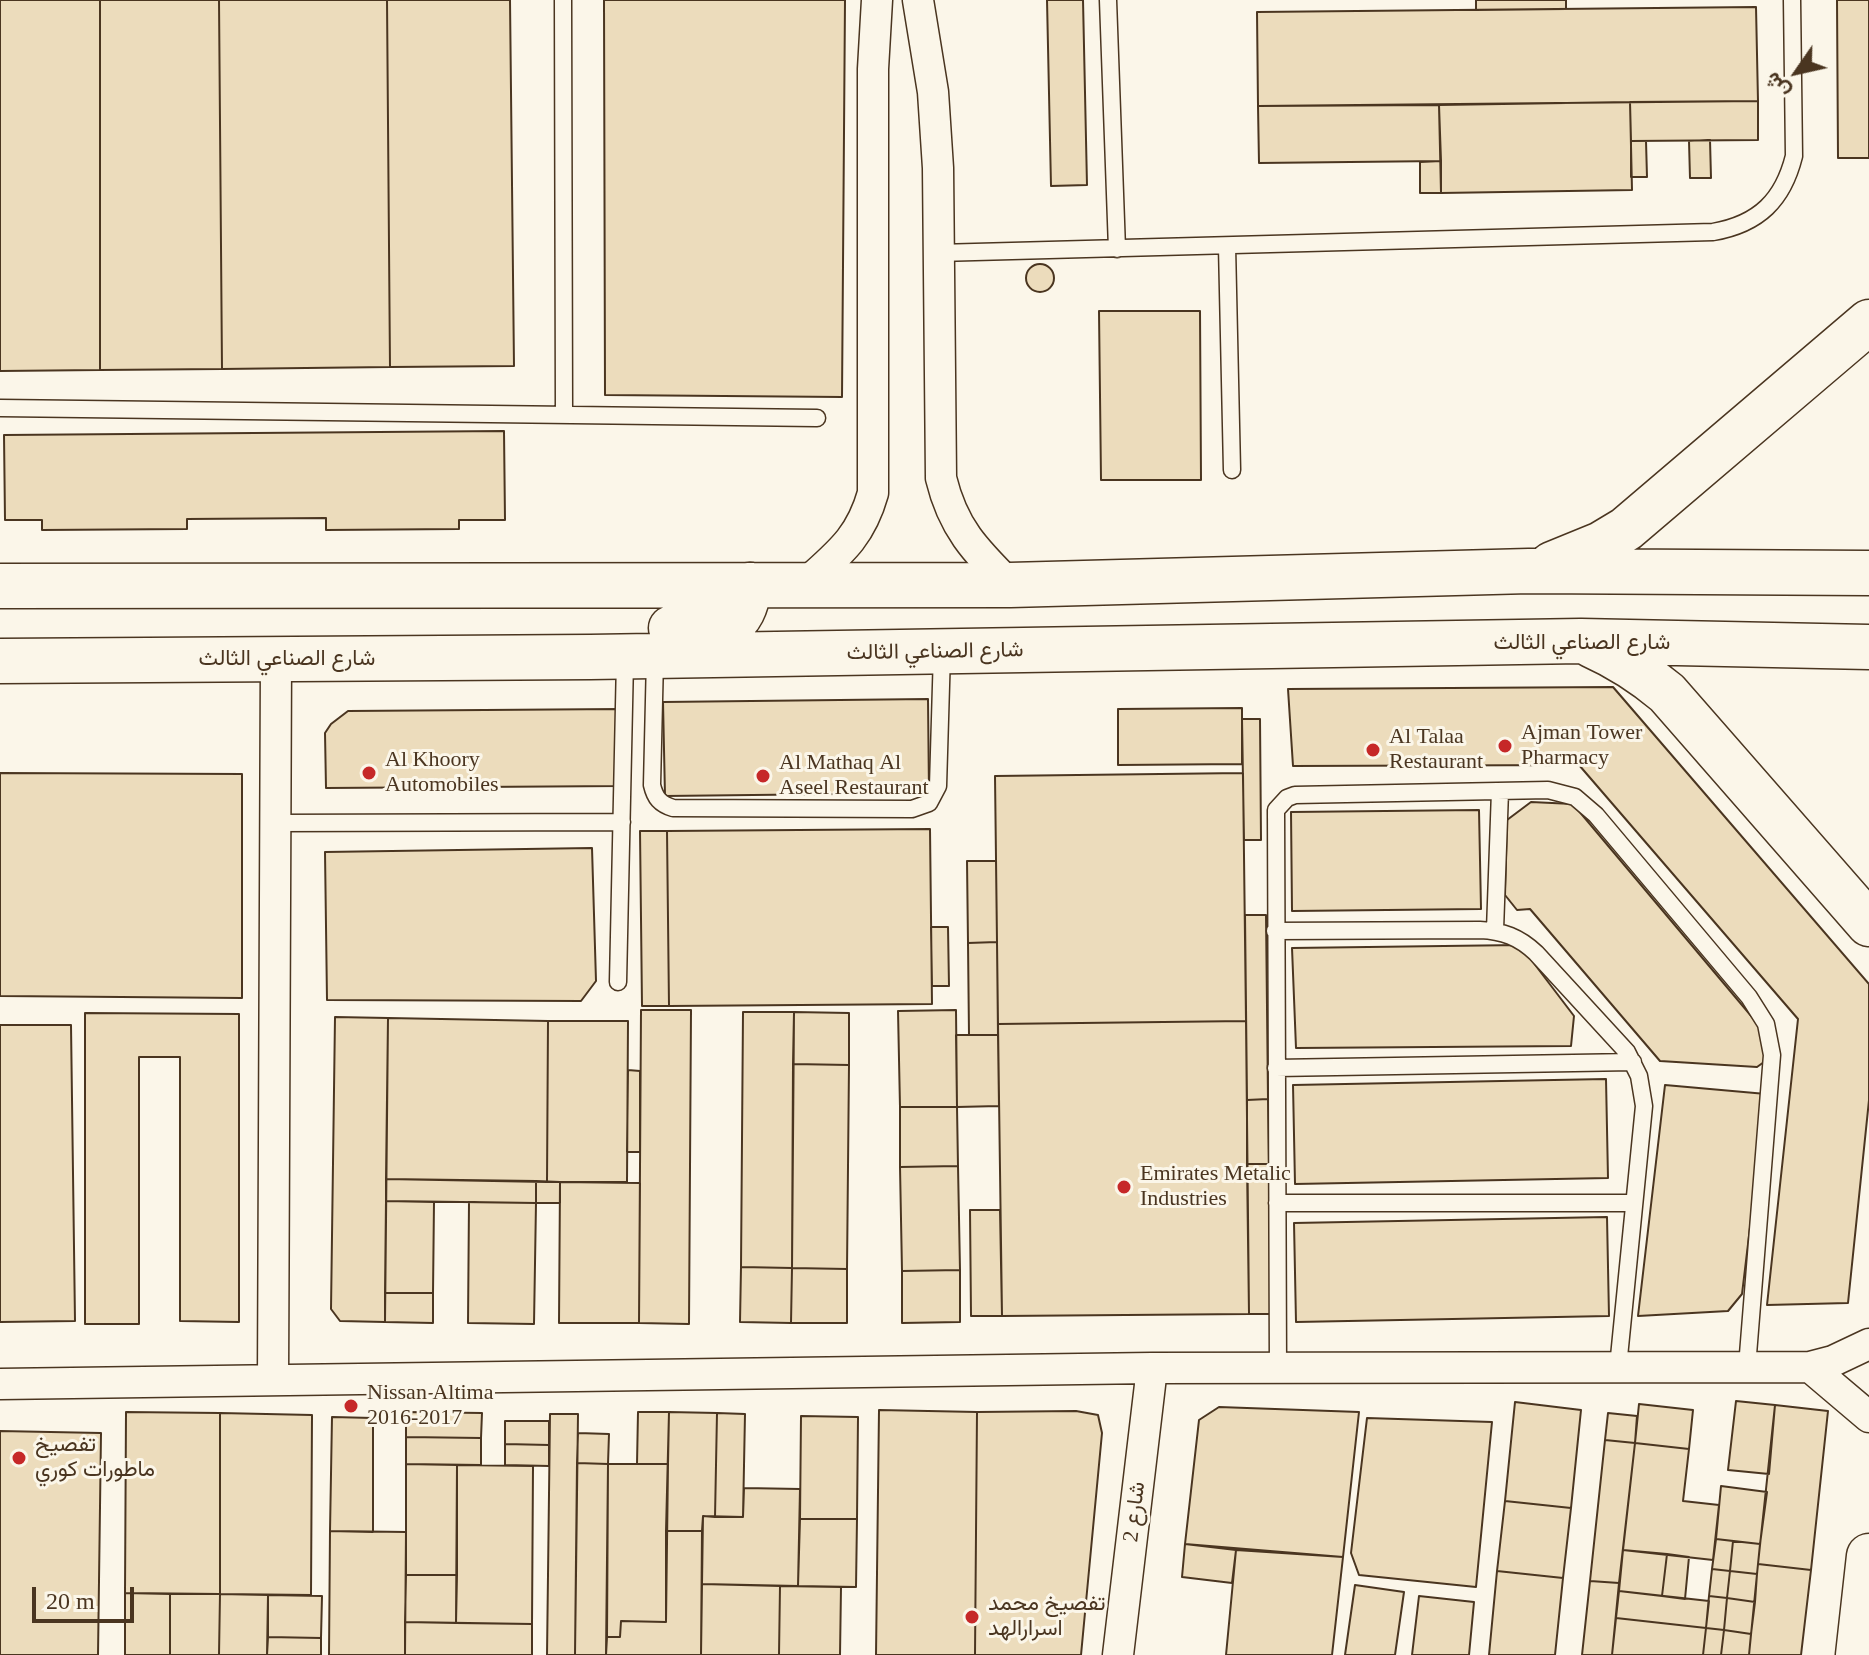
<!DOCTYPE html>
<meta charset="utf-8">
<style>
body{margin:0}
#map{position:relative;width:1869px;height:1655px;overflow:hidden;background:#fbf6e9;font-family:"Times New Roman",Vazirmatn,serif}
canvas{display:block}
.north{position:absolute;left:1757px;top:32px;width:80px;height:80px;-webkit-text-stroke:6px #fbf6e9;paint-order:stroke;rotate:236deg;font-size:22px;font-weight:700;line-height:32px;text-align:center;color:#4a3520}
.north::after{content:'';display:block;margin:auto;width:28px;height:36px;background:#4a3520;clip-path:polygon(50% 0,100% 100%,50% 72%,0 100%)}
.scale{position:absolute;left:32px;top:1587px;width:102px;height:36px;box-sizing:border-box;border:4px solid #4a3520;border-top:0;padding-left:10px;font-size:24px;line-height:28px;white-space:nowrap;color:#4a3520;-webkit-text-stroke:6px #fbf6e9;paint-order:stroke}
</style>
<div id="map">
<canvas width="1869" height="1655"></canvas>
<div class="north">ش</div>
<div class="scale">20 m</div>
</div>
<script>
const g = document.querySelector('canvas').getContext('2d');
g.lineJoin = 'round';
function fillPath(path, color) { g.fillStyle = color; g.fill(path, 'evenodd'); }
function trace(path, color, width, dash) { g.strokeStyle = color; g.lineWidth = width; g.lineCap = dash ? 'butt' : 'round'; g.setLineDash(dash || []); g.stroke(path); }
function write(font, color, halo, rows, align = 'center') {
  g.font = font + ' "Times New Roman",Vazirmatn,serif'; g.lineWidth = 6; g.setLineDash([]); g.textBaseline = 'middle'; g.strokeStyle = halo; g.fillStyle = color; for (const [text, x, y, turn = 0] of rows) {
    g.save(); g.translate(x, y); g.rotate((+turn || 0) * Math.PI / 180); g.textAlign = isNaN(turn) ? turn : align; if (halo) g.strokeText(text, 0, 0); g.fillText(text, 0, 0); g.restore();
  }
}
const building = new Path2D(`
 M0 0H100V370L0 371Z
 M100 0H219L222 369 100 370Z
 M219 0H387L390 367 222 369Z
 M387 0H510L514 366 390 367Z
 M604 0H845L842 397 605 395Z
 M1047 0H1083L1087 185 1051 186Z
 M1476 0H1566V9L1476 10Z
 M1837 0H1869V158H1838Z
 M1756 7 1758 101 1258 106 1257 12Z
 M1758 101V140L1631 141 1630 102Z
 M1630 102 1632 190 1441 193 1439 105Z
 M1439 105 1441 161 1259 163 1258 106Z
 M1710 140 1711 178H1690L1689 141Z
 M1631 141H1646L1647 177H1631Z
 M1441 161V193H1420V162Z
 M1026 278a14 14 0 1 1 28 0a14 14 0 1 1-28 0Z
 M1099 311H1200L1201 480H1101Z
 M504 431 505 520H459V529L326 530V518L187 519V529L42 530V520H5L4 435Z
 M1613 687 1869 984V1100L1848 1303 1767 1305 1798 1019 1579 765 1293 766 1288 689Z
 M928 699 929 793 665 796 663 702Z
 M1242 708V764L1118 765V709Z
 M621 709 622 786 326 788 325 733 331 724 348 711Z
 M1242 719H1260L1261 840H1244Z
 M0 773 242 774V998L0 996Z
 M1243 773 1246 1021 998 1024 995 776Z
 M1531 802 1573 804 1768 1036 1764 1062 1757 1067 1660 1061 1530 909 1517 910 1505 895 1507 820Z
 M1479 810 1481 909 1292 911 1291 812Z
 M930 829 932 1004 669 1006 667 831Z
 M640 831H667L669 1006H642Z
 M592 848 596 981 581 1001 327 1000 325 852Z
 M967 861H996L997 942 968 943Z
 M1245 915H1266L1268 1099 1247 1100Z
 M931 927H948L949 986H932Z
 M997 942 998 1035H969L968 943Z
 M1520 945 1574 1016 1571 1046 1296 1048 1292 948Z
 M641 1010H691L689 1324 639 1323Z
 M956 1010 957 1107H900L898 1011Z
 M743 1012H794L792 1268 741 1267Z
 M794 1012 849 1013V1065L793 1064Z
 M85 1013 239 1014V1322L180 1321V1057H139V1324H85Z
 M335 1017 388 1018 385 1322 340 1321 331 1309Z
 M388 1018 548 1021 547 1182 386 1179Z
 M548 1021H628L627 1182H547Z
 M1246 1021 1249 1314 1002 1316 998 1024Z
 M0 1025H71L75 1321 0 1322Z
 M956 1035H998L999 1106 957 1107Z
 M793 1064 849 1065 847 1269 792 1268Z
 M628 1070 640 1071V1152H627Z
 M1606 1079 1608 1178 1295 1184 1293 1085Z
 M1665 1085 1766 1094 1742 1294 1728 1311 1638 1316Z
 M1268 1099 1269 1164H1247V1100Z
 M900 1107H957L958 1166 900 1167Z
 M1247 1164H1269L1271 1314H1249Z
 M958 1166 960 1270 902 1271 900 1167Z
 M386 1179 536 1181V1203L386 1201Z
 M536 1181 560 1182V1203H536Z
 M560 1182 640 1183 639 1323H559Z
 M386 1201 434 1202 433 1293H385Z
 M469 1202 536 1203 534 1324 468 1323Z
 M970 1210H1000L1002 1316H971Z
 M1607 1217 1609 1316 1296 1322 1294 1223Z
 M741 1267 792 1268 791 1323 740 1322Z
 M792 1268 847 1269V1323H791Z
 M960 1270V1322L902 1323V1271Z
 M385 1293H433V1323L385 1322Z
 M1736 1401 1775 1405 1769 1474 1728 1470Z
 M1515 1402 1581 1410 1571 1508 1505 1501Z
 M1639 1404 1693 1410 1689 1449 1635 1443Z
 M1775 1405 1828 1411 1811 1570 1758 1564Z
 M1219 1407 1359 1412 1343 1557 1185 1544 1199 1420Z
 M879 1410 977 1412 975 1655H876Z
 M1076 1411 1098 1415 1102 1433 1081 1655H975L977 1412Z
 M126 1412 220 1413V1594L125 1593Z
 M406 1412 482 1413 481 1438 406 1437Z
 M638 1412H669L668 1464H637Z
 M669 1412 717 1413 715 1517 703 1516 702 1531H666Z
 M220 1413 312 1415 311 1595 220 1594Z
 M717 1413 745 1414 743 1517H715Z
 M1608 1413 1637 1416 1635 1443 1605 1440Z
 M550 1414H578L575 1655H547Z
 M801 1416 858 1417 857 1519H800Z
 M332 1417 373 1418V1532L330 1531Z
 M1367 1418 1492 1422 1476 1587 1359 1575 1351 1553Z
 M505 1421H549V1445L505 1444Z
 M0 1431 101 1433 98 1655H0Z
 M578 1433 609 1434 608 1464 577 1463Z
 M406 1437 481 1438V1465L406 1464Z
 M1605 1440 1635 1443 1619 1583 1590 1581Z
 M1635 1443 1689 1449 1683 1501 1719 1505 1713 1560 1623 1550Z
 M505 1444 549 1445V1466L505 1465Z
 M577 1463 608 1464 606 1655H575Z
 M406 1464 457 1465V1575H406Z
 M608 1464H668L666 1622 621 1621 620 1637H607Z
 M457 1465 533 1466 532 1624 456 1623Z
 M1721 1486 1767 1492 1760 1544 1716 1539Z
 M744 1488 800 1489 798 1586 702 1584 703 1516 743 1517Z
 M1505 1501 1571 1508 1563 1578 1497 1571Z
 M800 1519H857L856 1587 798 1586Z
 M330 1531 406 1532 405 1655H329Z
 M666 1531H702L701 1655H606L607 1637H620L621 1621 666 1622Z
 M1716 1539 1733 1541 1730 1571 1712 1569Z
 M1733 1541 1760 1544 1757 1574 1730 1571Z
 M1185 1544 1236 1550 1232 1583 1182 1577Z
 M1236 1550 1343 1557 1332 1655H1226Z
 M1623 1550 1667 1554 1662 1596 1619 1591Z
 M1667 1554 1689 1557 1685 1599 1662 1596Z
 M1758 1564 1811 1570 1801 1655H1749Z
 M1712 1569 1730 1571 1727 1598 1709 1596Z
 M1497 1571 1563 1578 1555 1655H1489Z
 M1730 1571 1757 1574 1755 1602 1727 1598Z
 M406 1575H457L456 1623 405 1622Z
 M1590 1581 1619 1583 1612 1655H1582Z
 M702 1584 780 1586 779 1655H701Z
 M1355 1585 1404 1592 1395 1655H1345Z
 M780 1586 841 1587 840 1655H779Z
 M1619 1591 1709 1601 1706 1628 1616 1618Z
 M125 1593 170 1594V1655H125Z
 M170 1594H220L219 1655H170Z
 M220 1594 268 1595 267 1655H219Z
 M268 1595 322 1596 321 1638 268 1637Z
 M1419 1596 1474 1602 1469 1655H1412Z
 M1709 1596 1727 1598 1724 1630 1706 1628Z
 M1727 1598 1755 1602 1751 1634 1724 1630Z
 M1616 1618 1706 1628 1703 1655H1612Z
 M405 1622 532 1624V1655H405Z
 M1706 1628 1724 1630 1721 1655H1703Z
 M1724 1630 1751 1634 1749 1655H1721Z
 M268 1637 321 1638V1655H267Z`);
fillPath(building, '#ecdcbc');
trace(building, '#4a3520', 2);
const service = new Path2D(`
 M563 0 564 415
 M1108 0 1117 249
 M1227 246 1232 470
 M938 253 1713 232C1759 224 1783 200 1794 156L1792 0
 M0 408 817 418
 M655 658 652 785C655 798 660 804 673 808L912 809 929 803 938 786 942 652
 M276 823 622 822
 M1495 930 1500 791
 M1275 931 1480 930C1503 931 1519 937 1536 953L1627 1052 1639 1076 1644 1106 1618 1367
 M618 982 625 660
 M1276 1068 1633 1062
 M1277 1203H1634
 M1278 1368 1276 810 1287 798 1295 795 1548 790 1575 797 1596 815 1749 997 1766 1024 1772 1055 1747 1367`);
const minor = new Path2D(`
 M918 0 933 92 938 168 941 478C953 528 975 550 1010 585
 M804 585C838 554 860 539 873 493V69L877 0
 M1810 1367 1869 1417
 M273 1380 276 659
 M0 1384 1152 1368 1810 1367 1833 1361 1869 1344
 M1118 1655 1152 1368`);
const primary = new Path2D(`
 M1552 564 1601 544 1626 529 1869 322
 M0 586 1010 585 1529 571 1869 573
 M671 628C717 628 741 640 750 585
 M1591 645C1620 658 1643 673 1667 693L1869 924
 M0 661 590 657 1581 641 1869 647
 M1858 1655 1869 1556`);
trace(service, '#4a3520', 19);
trace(minor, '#4a3520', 33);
trace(primary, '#4a3520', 47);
trace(service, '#fbf6e9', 16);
trace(minor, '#fbf6e9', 30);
trace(primary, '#fbf6e9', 44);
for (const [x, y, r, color] of [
 [1505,746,8,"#c62828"],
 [1373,750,8,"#c62828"],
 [369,773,8,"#c62828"],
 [763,776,8,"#c62828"],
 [1124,1187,8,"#c62828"],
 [351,1406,8,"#c62828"],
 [19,1458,8,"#c62828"],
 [972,1617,8,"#c62828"]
]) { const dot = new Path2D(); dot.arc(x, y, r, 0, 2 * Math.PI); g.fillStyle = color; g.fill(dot); trace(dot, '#fbf6e9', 3); }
write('22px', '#4a3520', '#fbf6e9', [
 ["شارع الصناعي الثالث",1582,643],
 ["شارع الصناعي الثالث",935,652,-1],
 ["شارع الصناعي الثالث",287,659],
 ["شارع 2",1135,1512,-83]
]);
write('22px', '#4a3520', '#fbf6e9', [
 ["Ajman Tower",1521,733],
 ["Pharmacy",1521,758],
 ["Al Talaa",1389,737],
 ["Restaurant",1389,762],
 ["Al Khoory",385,760],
 ["Automobiles",385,785],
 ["Al Mathaq Al",779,763],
 ["Aseel Restaurant",779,788],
 ["Emirates Metalic",1140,1174],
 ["Industries",1140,1199],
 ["Nissan Altima",367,1393],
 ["2016-2017",367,1418],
 ["تفصيخ",35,1445],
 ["ماطورات كوري",35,1470],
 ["تفصيخ محمد",988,1604],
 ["اسرارالهد",988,1629]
], 'left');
</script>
